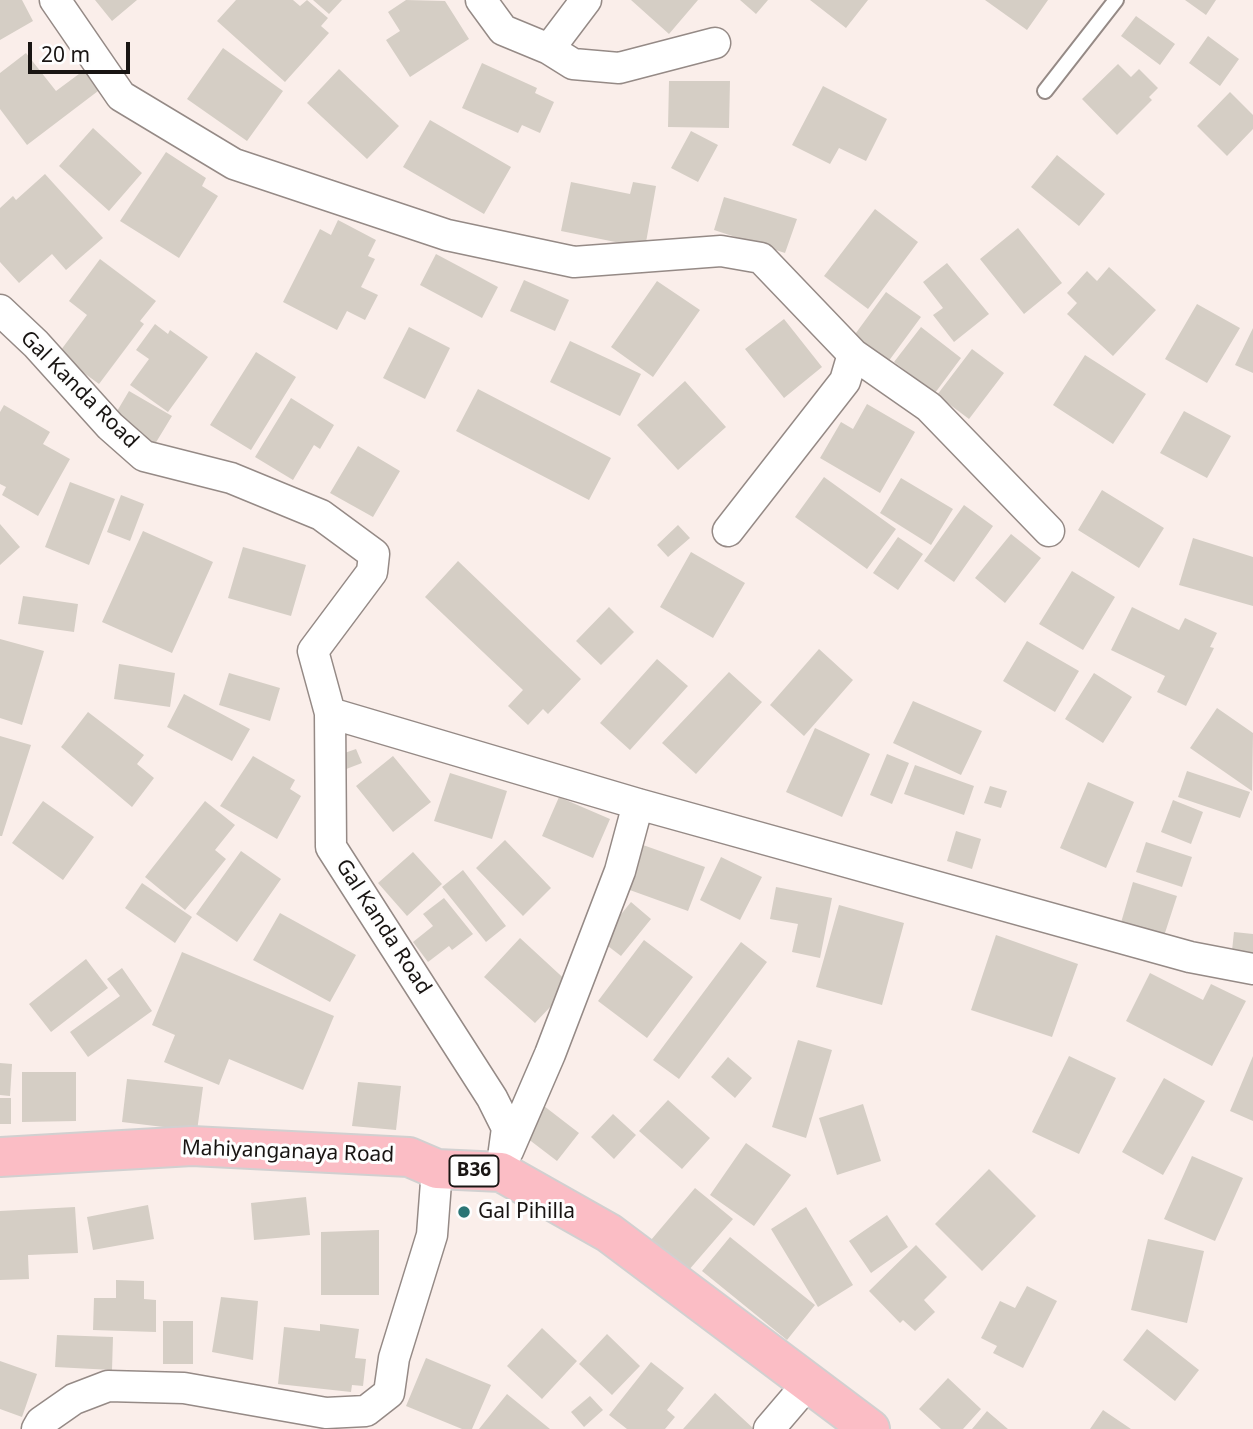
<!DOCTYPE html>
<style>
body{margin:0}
#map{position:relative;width:1253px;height:1429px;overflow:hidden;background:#faeeea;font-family:"Noto Sans",sans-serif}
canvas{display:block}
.scale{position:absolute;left:28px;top:42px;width:102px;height:32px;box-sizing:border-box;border:4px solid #191513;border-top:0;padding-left:9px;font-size:21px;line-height:24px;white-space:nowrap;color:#191513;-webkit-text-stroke:5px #fefefe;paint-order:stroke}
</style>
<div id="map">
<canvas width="1253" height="1429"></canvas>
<div class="scale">20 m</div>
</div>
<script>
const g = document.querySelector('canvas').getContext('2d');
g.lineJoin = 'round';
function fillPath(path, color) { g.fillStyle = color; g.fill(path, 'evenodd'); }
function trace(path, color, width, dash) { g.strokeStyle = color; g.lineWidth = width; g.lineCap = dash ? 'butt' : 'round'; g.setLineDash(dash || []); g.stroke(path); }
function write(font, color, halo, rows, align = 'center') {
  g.font = font + ' "Noto Sans",sans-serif'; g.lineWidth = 6; g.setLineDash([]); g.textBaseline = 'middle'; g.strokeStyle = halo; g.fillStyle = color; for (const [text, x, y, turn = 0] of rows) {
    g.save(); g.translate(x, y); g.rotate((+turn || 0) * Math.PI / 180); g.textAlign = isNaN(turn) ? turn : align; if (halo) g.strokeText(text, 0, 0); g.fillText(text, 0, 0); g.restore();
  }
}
fillPath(new Path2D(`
 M0 0H22L33 21 0 40Z
 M95 0H137L112 21Z
 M236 0H293L300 6 307 0 328 18 321 26 329 33 285 82 217 21Z
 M313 0H342L329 14Z
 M406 0 445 1 469 39 410 77 386 40 400 31 388 12Z
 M631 0H698L669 34Z
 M740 0H768L756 14Z
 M810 0H868L846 28Z
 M985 0H1048L1027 30Z
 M1185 0H1216L1206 15Z
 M1136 16 1175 44 1160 65 1121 36Z
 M1208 36 1239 59 1220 86 1189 63Z
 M223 48 283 91 247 141 187 99Z
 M26 53 56 91 87 68 102 88 27 145 0 109V73Z
 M482 63 537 88 535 93 554 102 540 133 522 125 518 133 462 108Z
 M1118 64 1131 77 1139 69 1158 88 1149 97 1152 100 1117 135 1082 99Z
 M339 69 399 126 367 159 307 103Z
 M669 81H730L729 128 668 127Z
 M823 86 887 119 866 161 839 148 830 164 792 145Z
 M1230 92 1253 115V129L1227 156 1197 126Z
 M430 120 511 167 484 214 403 167Z
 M93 128 142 173 109 211 59 166Z
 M691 131 718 145 698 182 671 168Z
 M166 152 206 178 202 186 218 196 179 258 120 221Z
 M1057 155 1105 194 1079 226 1031 187Z
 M45 174 103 238 66 270 52 254 19 283 0 262V208L13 196 16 200Z
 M571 182 630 194 633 182 656 186 645 248 561 231Z
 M724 197 797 219 785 253 714 230Z
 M875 209 918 242 868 309 824 276Z
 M338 220 376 240 368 256 375 259 361 287 378 295 365 320 347 311 337 330 283 302 320 229 331 235Z
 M1018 228 1062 283 1024 314 980 259Z
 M436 254 498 287 482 318 420 285Z
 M100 259 156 301 140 321 144 324 99 384 58 354 87 315 69 301Z
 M947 263 989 314 954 342 933 315 943 308 923 282Z
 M1109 267 1156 310 1113 356 1067 314 1077 303 1067 293 1087 271 1097 281Z
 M524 280 569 300 555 331 510 311Z
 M657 281 700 310 653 377 611 347Z
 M886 292 921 317 888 362 853 337Z
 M1197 304 1240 328 1207 383 1165 359Z
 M784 319 822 367 784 398 745 349Z
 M155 324 168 334 170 330 208 357 168 412 130 385 149 359 136 350Z
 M409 327 450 348 425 399 383 378Z
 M921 327 961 358 935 393 894 362Z
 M1253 328V373L1235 365Z
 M570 341 641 374 620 416 550 382Z
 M972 349 1004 373 969 419 937 395Z
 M256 352 296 377 251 450 210 425Z
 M1085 355 1146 394 1113 444 1053 405Z
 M685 381 726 427 678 470 637 425Z
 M478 389 611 458 589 500 456 431Z
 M129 391 172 416 155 444 113 418Z
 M291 398 334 425 320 449 314 445 293 480 255 457Z
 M867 404 915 432 880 493 820 458 841 422 853 429Z
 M4 405 50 432 43 444 70 459 38 516 2 495 6 487 0 484V412Z
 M1184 411 1231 436 1207 478 1160 453Z
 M358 446 400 471 373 517 330 493Z
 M824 477 896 529 867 569 795 517Z
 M901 478 953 509 931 545 880 513Z
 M70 482 115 499 89 565 45 547Z
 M1102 490 1164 528 1139 568 1078 530Z
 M121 495 144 504 130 541 107 532Z
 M964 505 993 526 954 582 924 561Z
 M0 524 20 547 0 565Z
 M678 525 690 538 668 557 657 545Z
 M143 531 213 562 172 653 102 622Z
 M1011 534 1041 558 1005 603 975 578Z
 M898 537 923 554 898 590 873 573Z
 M1193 538 1253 557V606L1179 585Z
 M243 547 306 565 291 616 228 598Z
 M691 552 745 583 713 638 660 607Z
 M458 561 581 679 548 714 543 709 528 725 508 706 523 690 425 597Z
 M1072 571 1115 597 1083 650 1039 624Z
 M23 596 78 604 74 632 18 624Z
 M609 607 634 632 601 665 576 641Z
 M1132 607 1179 630 1185 618 1217 633 1210 647 1214 648 1186 706 1157 692 1165 676 1111 650Z
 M0 639 44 651 22 725 0 718Z
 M1027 641 1079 671 1055 712 1003 681Z
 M819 649 853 680 804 736 770 705Z
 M657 659 688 686 630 750 600 723Z
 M119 664 175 673 170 707 114 699Z
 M729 672 762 702 696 774 662 743Z
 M229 673 280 688 270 721 219 705Z
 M1094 673 1132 697 1103 743 1065 719Z
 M184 694 250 729 232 761 167 727Z
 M913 701 982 731 961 775 893 743Z
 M1217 708 1253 733 1252 791 1190 748Z
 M88 712 144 755 137 764 154 778 132 807 61 747Z
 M815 728 870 754 842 817 786 792Z
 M0 736 31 745 2 836H0Z
 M356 749 362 763 341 771 336 756Z
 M887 754 909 763 892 804 870 795Z
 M253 756 295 780 290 789 301 796 277 839 220 806Z
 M393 756 431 802 393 832 356 786Z
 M915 765 974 786 964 815 904 794Z
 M1187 771 1250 792 1240 818 1178 797Z
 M450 773 507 791 492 839 434 821Z
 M1088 782 1134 802 1106 868 1060 848Z
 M990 786 1007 791 1001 808 984 803Z
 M559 797 610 819 593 858 542 836Z
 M1173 800 1203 812 1191 844 1161 832Z
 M43 801 94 837 63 880 12 843Z
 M205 801 235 825 215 850 226 859 185 910 145 877Z
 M956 831 981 839 972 869 947 861Z
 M505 840 551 888 523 916 476 868Z
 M1146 842 1192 857 1182 887 1136 872Z
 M643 845 705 867 688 911 627 889Z
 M241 851 281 879 237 942 196 914Z
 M413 852 442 884 407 916 378 883Z
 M721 857 762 877 740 920 700 900Z
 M463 870 506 926 486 942 442 887Z
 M1133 882 1177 896 1163 939 1120 926Z
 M142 883 192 917 175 943 125 908Z
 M776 887 832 898 820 958 792 952 798 924 770 919Z
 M444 898 473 934 452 950 449 946 428 962 413 942 433 926 423 914Z
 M631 902 651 919 621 956 600 940Z
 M839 905 904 923 882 1005 816 987Z
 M280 913 356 955 330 1002 253 960Z
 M1234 932 1253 934V962L1231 960Z
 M996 935 1078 964 1052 1037 971 1010Z
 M520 938 571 985 535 1023 484 977Z
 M644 940 693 977 647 1038 598 1001Z
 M741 942 767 962 679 1079 653 1060Z
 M182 952 334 1016 303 1090 229 1059 219 1085 164 1062 175 1035 152 1025Z
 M86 959 108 988 51 1032 29 1004Z
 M122 968 152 1011 88 1057 70 1032 120 996 107 979Z
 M1150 973 1203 1000 1211 984 1246 1001 1212 1066 1126 1021Z
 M798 1040 832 1050 806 1138 772 1127Z
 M1069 1056 1116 1078 1079 1154 1032 1132Z
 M1253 1056V1121L1230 1111Z
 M728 1057 752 1078 735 1098 711 1077Z
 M0 1063 12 1064 10 1096 0 1095Z
 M22 1072H76V1121L22 1122Z
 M1164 1078 1205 1101 1163 1175 1122 1152Z
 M127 1079 203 1087 197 1131 122 1122Z
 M358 1082 401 1086 396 1130 352 1126Z
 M0 1098H11V1124H0Z
 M668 1100 710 1138 682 1169 639 1131Z
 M863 1104 881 1161 837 1175 819 1118Z
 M544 1106 579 1133 557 1161 523 1135Z
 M613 1114 636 1135 614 1159 591 1137Z
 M746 1143 791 1175 754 1226 710 1195Z
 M1192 1156 1243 1178 1215 1241 1164 1219Z
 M989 1169 1036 1216 982 1271 935 1224Z
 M695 1188 733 1219 688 1271 651 1240Z
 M306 1197 310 1235 254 1240 251 1203Z
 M148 1205 154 1239 93 1250 87 1217Z
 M75 1207 78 1253 28 1255 29 1279 0 1280V1211Z
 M806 1207 853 1285 818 1307 771 1229Z
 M887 1215 908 1247 871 1273 849 1241Z
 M379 1230V1295H321V1232Z
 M730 1237 815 1305 787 1340 702 1271Z
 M1148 1239 1204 1251 1187 1323 1131 1310Z
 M916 1245 947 1277 924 1300 935 1312 915 1331 903 1320 900 1323 869 1291Z
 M116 1280 144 1281V1299L156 1300V1332L93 1330 94 1298H116Z
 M1027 1286 1057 1301 1023 1368 993 1353 997 1346 981 1338 1000 1301 1015 1308Z
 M221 1297 258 1301 253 1360 212 1352Z
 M163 1321H193V1364H163Z
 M320 1324 359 1329 355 1358 366 1359 363 1386 352 1385 351 1392 278 1384 284 1327 320 1331Z
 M542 1328 577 1361 542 1399 507 1366Z
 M1147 1329 1199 1370 1175 1401 1123 1360Z
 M607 1334 640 1366 612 1395 579 1364Z
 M57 1335 113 1337 112 1370 55 1367Z
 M426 1358 491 1385 472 1429H462L406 1406Z
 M0 1361 37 1374 22 1417 0 1409Z
 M651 1362 684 1388 667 1410 675 1417 665 1429H627L609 1415Z
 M948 1378 981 1409 963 1429H941L919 1409Z
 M715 1393 754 1429H683Z
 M507 1394 550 1429H479Z
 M590 1396 603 1410 584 1427 571 1412Z
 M1103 1410 1131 1429H1090Z
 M987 1411 1008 1429H972Z`), '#d5cec5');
const lane = new Path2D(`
 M1045 91 1116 0`);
const street = new Path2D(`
 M55 0 121 96 234 164 447 235 574 262 721 251 761 258 853 354 929 407 1049 531
 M481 0 503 30 549 49 586 0
 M549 49 573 64 619 68 715 43
 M0 310 36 344 110 426 144 456 231 478 321 515 374 554 372 572 313 651 330 713 331 847 492 1098 507 1128 501 1172
 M728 531 845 381 853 354
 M330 713 638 804 1190 957 1253 969
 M508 1151 550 1054 620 871 638 804
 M37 1429 41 1422 74 1399 108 1386 184 1388 326 1413 366 1411 389 1393 394 1358 432 1235 437 1169
 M769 1429 810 1381`);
const primary = new Path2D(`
 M0 1157 192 1146 409 1157 437 1169 501 1172 609 1233 870 1429`);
trace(lane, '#958a86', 18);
trace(street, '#958a86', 33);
trace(primary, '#d1d0d0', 42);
trace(lane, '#fff', 14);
trace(street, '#fff', 30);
trace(primary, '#fbbdc5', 38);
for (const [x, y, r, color] of [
 [464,1212,7,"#2b7575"]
]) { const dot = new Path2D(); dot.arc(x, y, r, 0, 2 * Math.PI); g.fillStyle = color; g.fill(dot); trace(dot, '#fefefe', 2.5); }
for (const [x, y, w] of [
 [474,1171,49]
]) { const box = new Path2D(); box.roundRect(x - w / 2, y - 15.5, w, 31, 5); g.fillStyle = '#fefefe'; g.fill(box); trace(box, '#191513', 2); }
write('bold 19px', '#191513', null, [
 ["B36",474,1171]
]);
write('21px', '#191513', '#fefefe', [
 ["Gal Kanda Road",79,390,45],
 ["Gal Kanda Road",383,927,57],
 ["Mahiyanganaya Road",288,1152,2]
]);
write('21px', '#191513', '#fefefe', [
 ["Gal Pihilla",478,1212]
], 'left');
</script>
